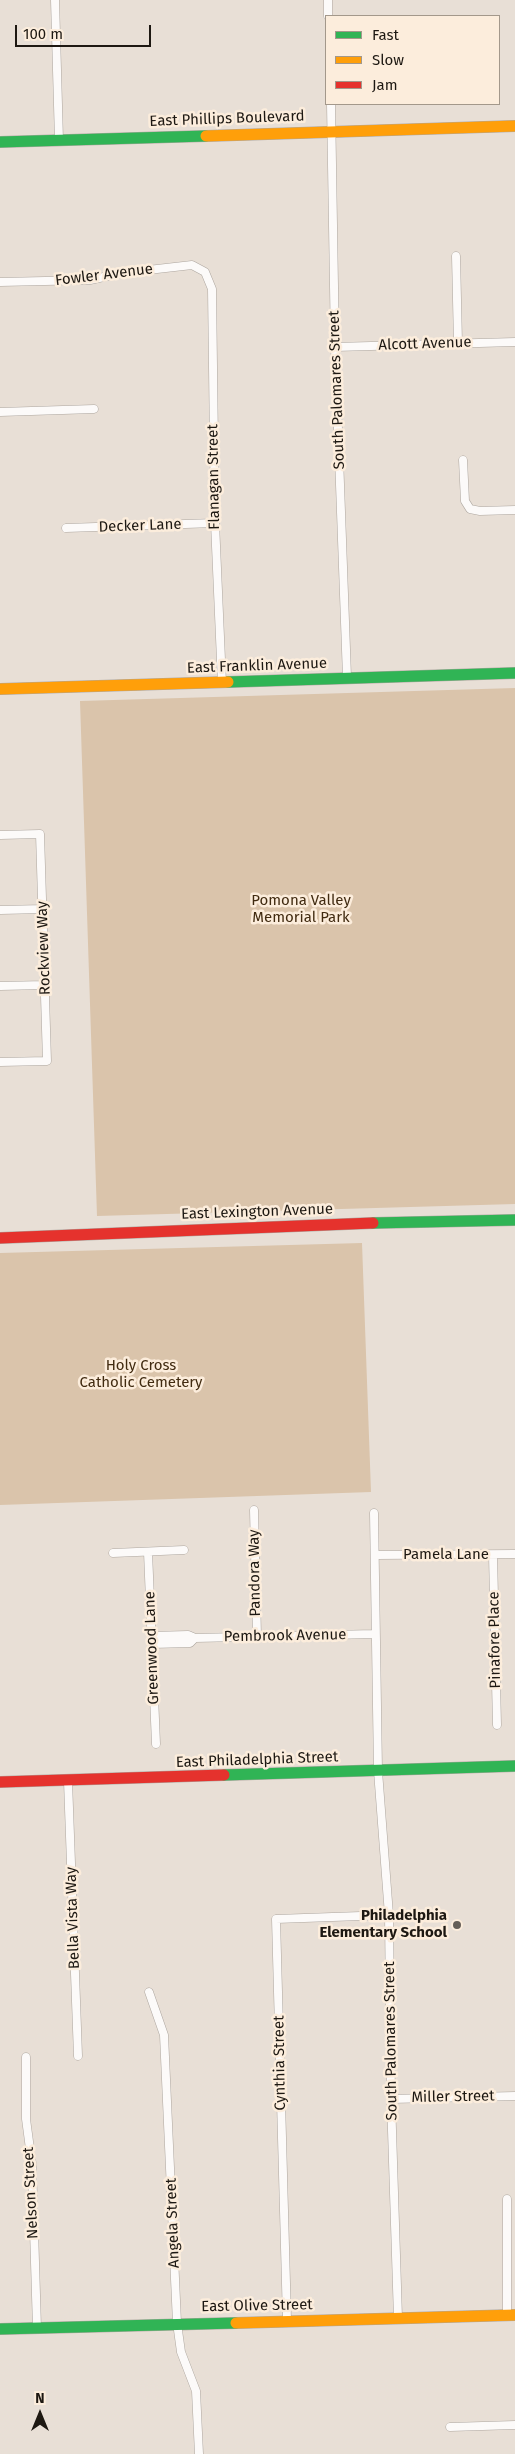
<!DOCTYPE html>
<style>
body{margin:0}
#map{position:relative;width:515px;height:2454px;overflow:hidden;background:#e8dfd6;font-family:"Fira Sans",sans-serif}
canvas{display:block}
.legend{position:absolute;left:325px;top:15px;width:175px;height:90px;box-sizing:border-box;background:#fceddc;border:1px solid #a3988b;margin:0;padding:6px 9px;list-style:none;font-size:15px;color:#1d1812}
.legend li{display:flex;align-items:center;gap:10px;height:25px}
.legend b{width:25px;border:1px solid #a3988b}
.north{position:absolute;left:15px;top:2389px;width:50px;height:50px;-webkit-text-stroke:4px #fceddc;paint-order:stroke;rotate:0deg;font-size:14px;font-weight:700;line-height:20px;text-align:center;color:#1d1812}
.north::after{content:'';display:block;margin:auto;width:18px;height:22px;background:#1d1812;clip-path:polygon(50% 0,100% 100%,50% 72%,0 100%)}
.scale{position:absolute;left:15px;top:25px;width:136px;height:22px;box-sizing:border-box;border:2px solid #1d1812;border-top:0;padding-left:6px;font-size:15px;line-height:18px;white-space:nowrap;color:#1d1812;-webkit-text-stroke:4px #fceddc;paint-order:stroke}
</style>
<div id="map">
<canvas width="515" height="2454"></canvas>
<ul class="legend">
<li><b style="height:6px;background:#30b455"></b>Fast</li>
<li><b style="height:6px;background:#ff9f0a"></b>Slow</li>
<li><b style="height:6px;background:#e5322d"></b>Jam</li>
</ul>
<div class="north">N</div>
<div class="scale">100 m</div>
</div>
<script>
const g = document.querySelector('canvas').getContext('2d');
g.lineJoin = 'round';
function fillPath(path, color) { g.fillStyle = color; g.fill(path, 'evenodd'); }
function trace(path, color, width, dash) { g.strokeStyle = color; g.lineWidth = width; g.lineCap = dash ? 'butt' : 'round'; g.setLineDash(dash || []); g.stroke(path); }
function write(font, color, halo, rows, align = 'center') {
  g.font = font + ' "Fira Sans",sans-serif'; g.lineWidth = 5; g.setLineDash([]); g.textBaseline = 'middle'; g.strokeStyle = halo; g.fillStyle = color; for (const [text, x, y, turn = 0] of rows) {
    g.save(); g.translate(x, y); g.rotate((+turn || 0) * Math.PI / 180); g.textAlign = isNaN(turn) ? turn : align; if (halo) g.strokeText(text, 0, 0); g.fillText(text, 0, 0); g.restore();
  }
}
fillPath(new Path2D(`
 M515 688V1204L97 1216 80 701Z
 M362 1243 371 1492 0 1505V1253Z`), '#dac4ab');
const street = new Path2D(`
 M55 0 59 140
 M328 0V16
 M331 104 335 347 347 677
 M456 256 458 343
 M0 282 90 280 122 273 192 265 205 272 212 289 215 523 222 683
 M335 347 515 342
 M0 412 94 409
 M463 460 465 501 470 509 480 511 515 510
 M66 528 215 523
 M0 835 40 834 47 1061 0 1062
 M0 910 44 909
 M0 986 45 985
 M254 1510 257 1636
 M374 1513 378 1771 389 1915 391 2099 398 2318
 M148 1552 156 1744
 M113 1553 184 1550
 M376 1555 515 1554
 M493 1555 497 1725
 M152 1636 188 1635 195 1638 375 1634
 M152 1644 190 1643 195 1638
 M68 1781 78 2056
 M149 1992 164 2035 177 2323 181 2352 196 2391 199 2454
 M26 2057V2119L32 2164 37 2328
 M391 2099 515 2096
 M507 2199V2315
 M287 2320 276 1919 389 1915
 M450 2427 515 2425`);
const fast = new Path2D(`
 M0 142 206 136
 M228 682 515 673
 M373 1223 515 1220
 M224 1775 515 1766
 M0 2329 236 2323`);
const slow = new Path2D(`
 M206 136 515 126
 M0 689 228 682
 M236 2323 515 2315`);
const jam = new Path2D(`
 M0 1238 373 1223
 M0 1782 224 1775`);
trace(street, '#ada69f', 9);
trace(fast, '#ada69f', 12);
trace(slow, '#ada69f', 12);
trace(jam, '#ada69f', 12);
trace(street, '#fcfaf9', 8);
trace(fast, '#30b455', 11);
trace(slow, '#ff9f0a', 11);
trace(jam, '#e5322d', 11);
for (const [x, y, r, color] of [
 [457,1925,5,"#645e57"]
]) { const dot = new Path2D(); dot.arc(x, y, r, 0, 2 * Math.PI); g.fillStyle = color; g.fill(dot); trace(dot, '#fceddc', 2); }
write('15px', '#1d1812', '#fceddc', [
 ["East Phillips Boulevard",227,119,-2],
 ["Fowler Avenue",104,275,-7],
 ["Alcott Avenue",425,344,-2],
 ["South Palomares Street",337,390,-92],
 ["Flanagan Street",214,477,-91],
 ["Decker Lane",140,526,-2],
 ["East Franklin Avenue",257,666,-2],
 ["Rockview Way",44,948,-92],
 ["East Lexington Avenue",257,1212,-2],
 ["Pamela Lane",446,1555],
 ["Pandora Way",255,1573,-91],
 ["Pembrook Avenue",285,1636,-1],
 ["Pinafore Place",495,1640,-91],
 ["Greenwood Lane",152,1648,-92],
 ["East Philadelphia Street",257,1760,-2],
 ["Bella Vista Way",73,1918,-92],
 ["South Palomares Street",391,2041,-91],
 ["Cynthia Street",280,2063,-91],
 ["Miller Street",453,2097,-1],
 ["Nelson Street",31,2193,-93],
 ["Angela Street",173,2223,-92],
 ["East Olive Street",257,2306,-1]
]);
write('15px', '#412b11', '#fceddc', [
 ["Pomona Valley",301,901],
 ["Memorial Park",301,918],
 ["Holy Cross",141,1366],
 ["Catholic Cemetery",141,1383]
]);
write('bold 15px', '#1d1812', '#fceddc', [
 ["Philadelphia",447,1916],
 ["Elementary School",447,1933]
], 'right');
</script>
